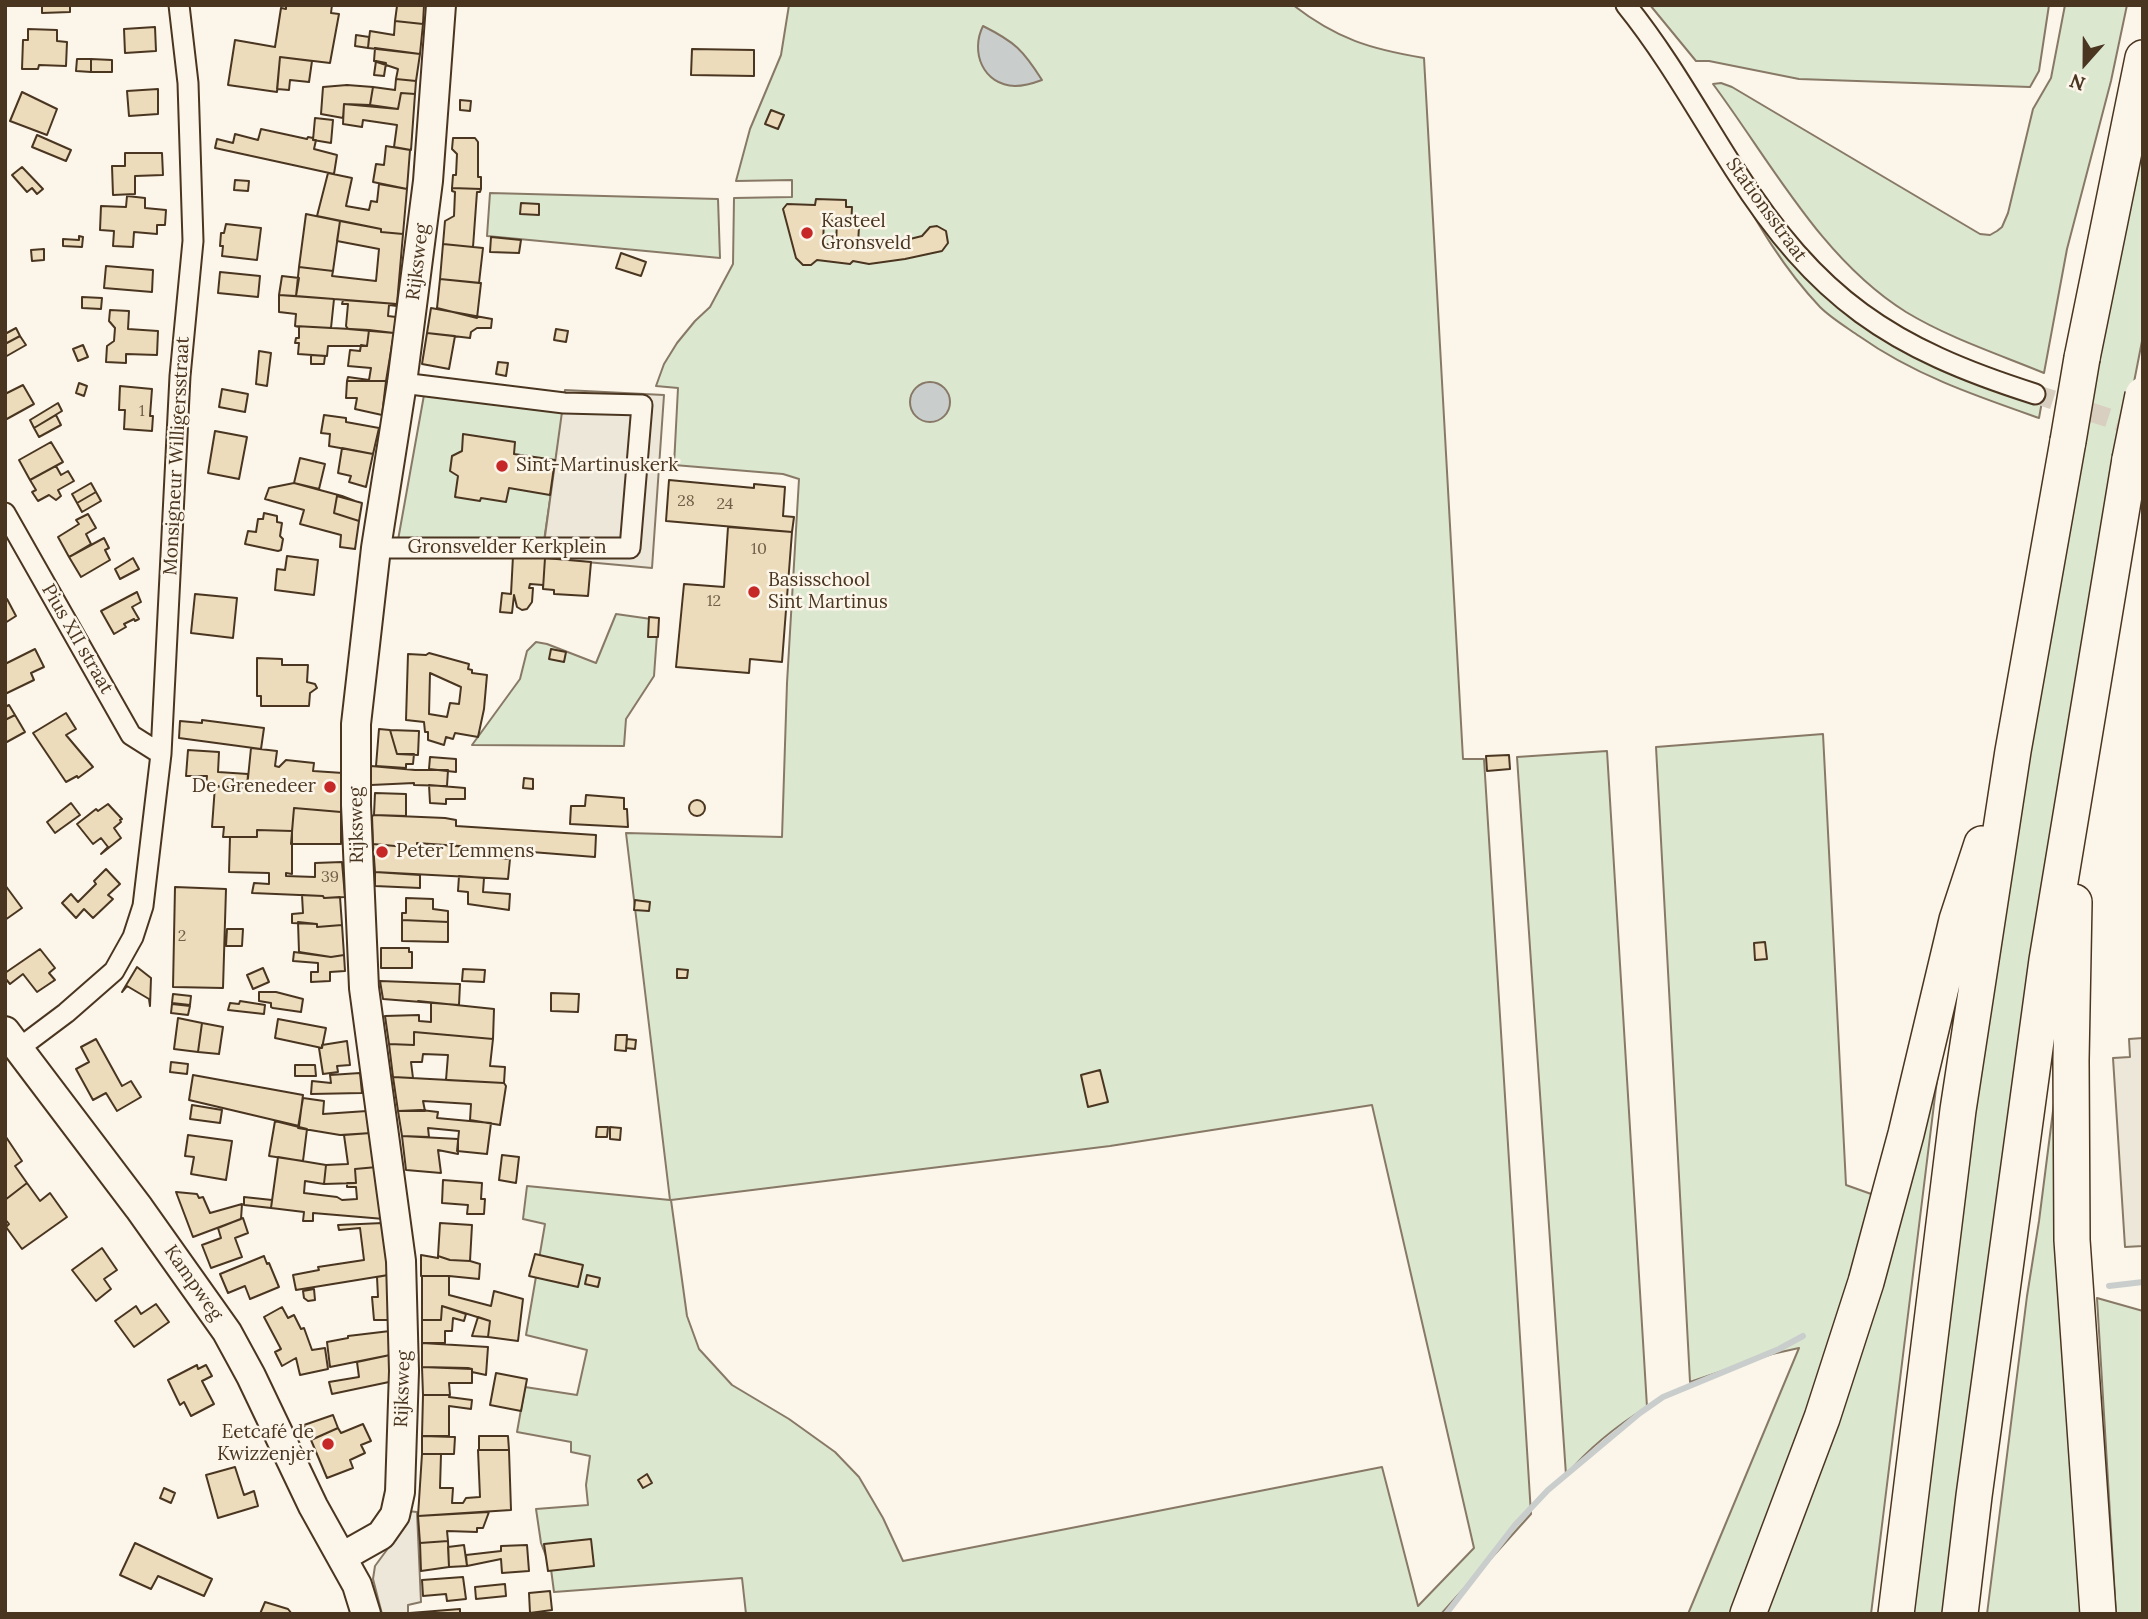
<!DOCTYPE html>
<meta charset="utf-8">
<style>
body{margin:0}
#map{position:relative;width:2148px;height:1619px;overflow:hidden;background:#fbf6e9;font-family:Lora,serif}
canvas{display:block}
.frame{position:absolute;inset:0;border:7px solid #4a3520;pointer-events:none}
.north{position:absolute;left:2050px;top:28px;width:70px;height:70px;-webkit-text-stroke:5px #fbf6e9;paint-order:stroke;rotate:201deg;font-size:19px;font-weight:700;line-height:28px;text-align:center;color:#4a3520}
.north::after{content:'';display:block;margin:auto;width:24px;height:32px;background:#4a3520;clip-path:polygon(50% 0,100% 100%,50% 72%,0 100%)}
</style>
<div id="map">
<canvas width="2148" height="1619"></canvas>
<div class="frame"></div>
<div class="north">N</div>
</div>
<script>
const g = document.querySelector('canvas').getContext('2d');
g.lineJoin = 'round';
function fillPath(path, color) { g.fillStyle = color; g.fill(path, 'evenodd'); }
function trace(path, color, width, dash) { g.strokeStyle = color; g.lineWidth = width; g.lineCap = dash ? 'butt' : 'round'; g.setLineDash(dash || []); g.stroke(path); }
function write(font, color, halo, rows, align = 'center') {
  g.font = font + ' Lora,serif'; g.lineWidth = 5; g.setLineDash([]); g.textBaseline = 'middle'; g.strokeStyle = halo; g.fillStyle = color; for (const [text, x, y, turn = 0] of rows) {
    g.save(); g.translate(x, y); g.rotate((+turn || 0) * Math.PI / 180); g.textAlign = isNaN(turn) ? turn : align; if (halo) g.strokeText(text, 0, 0); g.fillText(text, 0, 0); g.restore();
  }
}
const green = new Path2D(`
 M789 5H1293C1337 39 1370 49 1424 58L1463 759H1484L1531 1514 1441 1614H746L742 1578 554 1592 551 1569 541 1543 536 1509 588 1505 586 1485 590 1456 571 1452V1442L517 1432 525 1387 577 1395 587 1350 526 1335 545 1224 523 1219 527 1186 670 1200 626 833 782 837 787 683 799 479 783 474 674 465 678 388 656 386 664 364 677 343 695 321 710 307 733 264 734 198 792 197V180L736 181 750 129 781 55ZM1372 1105 1474 1548 1418 1606 1382 1467 903 1561 883 1518 859 1477 835 1452 789 1419 732 1385 699 1349 687 1316 671 1200 1110 1146Z
 M1650 5H2049L2039 71 2030 87 1799 79 1709 61H1696Z
 M2065 5H2127L2111 81 2067 249 2044 373C1998 354 1949 338 1906 312 1822 260 1771 162 1713 84L1721 83 1732 87 1980 234 1990 235 1997 231 2002 227 2008 213 2033 109 2051 78Z
 M2143 141V336L2126 423 1948 1614H1912L1924 1490 2006 886 2085 432Z
 M1727 170 1793 240 1881 325 2043 396 2039 418C1976 396 1914 375 1859 336 1846 327 1831 318 1820 307 1781 266 1755 219 1727 170Z
 M490 193 718 199 720 258 487 236Z
 M424 395 563 411 544 541 398 540Z
 M616 614 658 620 654 676 626 719 624 746 472 745 520 679 527 651 536 642 547 644 596 663Z
 M1823 734 1846 1185 1874 1195 1838 1322 1733 1614H1688L1799 1348 1772 1354 1690 1382 1656 747Z
 M1607 751 1647 1407C1616 1426 1589 1448 1566 1475L1517 757Z
 M1952 998 1937 1080 1871 1614H1760Z
 M2060 1056 2094 1614H1987L2027 1296 2039 1221Z
 M2097 1298 2143 1311V1614H2116Z`);
fillPath(green, '#dce7d0');
trace(green, '#887966', 2);
const parking = new Path2D(`
 M565 390 664 395 652 568 542 558Z
 M2143 1038V1246L2125 1247 2113 1058 2130 1057 2129 1039Z
 M407 1511 417 1512 421 1602 408 1605V1614H382L373 1579 375 1566 397 1536Z`);
fillPath(parking, '#ede7d9');
trace(parking, '#887966', 2);
const water = new Path2D(`
 M983 26C1015 42 1023 50 1042 80 1034 83 1025 86 1015 86 983 85 970 52 983 26Z
 M910 402a20 20 0 1 1 40 0a20 20 0 1 1-40 0Z`);
fillPath(water, '#c9cecd');
trace(water, '#887966', 2);
trace(new Path2D(`
 M2109 1286 2143 1282
 M1446 1614 1515 1525 1548 1490 1640 1413 1663 1397 1779 1349 1803 1336`), '#c9cecd', 6);
const building = new Path2D(`
 M42 5H70V12L42 13Z
 M286 5H332L331 13 339 14 330 63 280 57 277 92 228 85 235 40 275 47 281 8 286 9Z
 M386 5H424L423 24 395 21 397 6Z
 M395 21 423 24 420 54 368 48 370 31 394 35Z
 M155 27 156 51 125 53 124 29Z
 M28 29 57 30V41L67 42 66 66 39 65 38 69H22L23 40H28Z
 M356 35 369 37 368 48 355 46Z
 M375 48 420 54 416 81 396 79 398 69 374 61Z
 M692 49 754 50V76L691 75Z
 M280 57 312 61 309 82 290 80 289 90 277 89Z
 M77 59H91V72L76 71Z
 M91 59 112 60V72H91Z
 M376 61 386 63 384 76 374 75Z
 M396 79 416 81 415 94 401 93 398 109 370 105 373 87 395 90Z
 M347 85 373 87 370 105 344 104 343 118 321 114 323 87Z
 M158 89V114L129 116 127 91Z
 M22 92 57 109 47 135 10 121Z
 M401 93 415 94 411 150 394 147 397 125 363 120 362 127 343 124 344 104 398 109Z
 M460 100 471 101 470 111 460 110Z
 M771 110 784 115 778 129 765 124Z
 M315 118 333 120 331 143 313 140Z
 M261 129 307 139 308 137 313 138V140H316L314 149 337 155 334 174 215 148 217 139 233 143 235 134 258 140Z
 M37 135 71 150 66 161 32 147Z
 M453 138H475L478 142V177H481V189L452 188 453 175H456L457 154 452 149Z
 M386 146 410 150 407 189 373 182 376 164 384 165Z
 M125 153H162L163 175 135 176V194L113 195 112 166H125Z
 M22 167 43 189 37 194 32 188 27 192 12 175Z
 M328 173 352 178 346 206 369 210 371 201 377 202 379 184 407 189 403 234 381 232V229L317 216Z
 M235 180 249 181 248 191 234 190Z
 M452 188 481 189 480 192H477L473 247 443 244 445 221 454 216 455 192 452 191Z
 M127 196 145 198V208L166 210 165 225H157V234L134 232 133 247 113 246 114 231 100 230 101 206 126 207Z
 M816 199 846 200V207H852L851 226H859L858 245 906 240 922 236 930 227 937 226 946 231 948 243 942 251 905 259 869 264 853 261 850 264 817 260 811 265H803L796 258 783 209 787 204 815 205ZM824 220 837 221 836 245 823 244Z
 M521 203 539 204V215L520 214Z
 M306 214 340 221 333 271 299 267Z
 M340 221 381 229V232L403 234 397 304 296 296 299 267 333 271 332 276 376 281 379 249 337 241Z
 M226 224 261 228 257 260 222 256 223 246H220L221 233H224Z
 M79 236 83 237 82 247 63 246V239L79 240Z
 M491 237 521 240 519 253 490 252Z
 M443 244 483 248 479 283 440 279Z
 M44 249V260L32 261 31 250Z
 M621 253 646 262 641 276 616 268Z
 M106 266 153 270 152 292 104 288Z
 M220 272 260 276 258 297 218 293Z
 M282 276 299 278 296 296 279 295Z
 M440 279 481 283 477 318 437 308Z
 M279 295 334 299 331 328 295 326 296 314 279 312Z
 M82 297 102 298 101 309 82 308Z
 M343 300 397 304V306L389 305 388 316 396 317 394 333 348 329 346 326 348 304H342Z
 M431 308 492 319 491 328H477L471 332 470 338 427 333Z
 M110 310 129 311 128 329 158 331 157 355 126 354V363L106 362 107 346 114 341 115 328 109 321Z
 M295 326 369 330 367 346H328L327 356 298 354 299 343H295L296 338H299V327Z
 M16 328 20 336 5 344V334Z
 M556 329 568 331 566 342 554 340Z
 M369 330 394 333 386 381H347L348 377 369 380 371 368 348 366 350 350 360 351 361 345 367 346Z
 M427 333 455 336 449 369 422 364Z
 M20 336 26 345 5 357V344Z
 M83 345 88 357 78 361 73 349Z
 M259 351 271 353 267 386 256 384Z
 M311 355 325 356 324 364H311Z
 M498 362 508 363 506 376 496 374Z
 M347 381H386L382 415 355 409 357 398H346Z
 M79 383 87 386 84 396 76 393Z
 M23 385 34 404 5 420V394Z
 M120 386 152 389 150 416H153L152 431 124 429 125 410H119Z
 M222 389 248 394 245 412 219 407Z
 M58 403 62 411 34 428 30 420Z
 M56 415 61 425 39 437 34 428Z
 M324 415 346 418V422L379 428 373 454 329 446 330 434 321 433Z
 M215 431 247 437 239 479 208 473Z
 M463 434 515 442 514 454 555 460 550 495 509 488 506 502 481 498 480 501 455 497 458 476 450 471 452 456 462 451Z
 M51 442 63 462 30 480 19 460Z
 M342 448 373 454 366 487 349 482 351 476 338 473Z
 M300 458 325 464 319 489 294 483Z
 M63 462 56 466 61 475 68 471 74 481 58 490 61 496 56 500 49 495 38 501 32 492 36 490 30 480Z
 M669 480 754 488V484L785 487 783 516 794 517 792 532 666 521Z
 M91 483 96 492 77 503 72 494Z
 M294 483 342 496 355 501 337 496 334 513 359 521 355 549 340 547 341 535 300 524 304 510 265 499 269 488Z
 M96 492 101 501 82 512 77 503Z
 M337 496 362 503 359 521 334 513Z
 M264 513 277 516V522L282 523 280 536 283 539 281 550 278 551 245 544 248 531 256 532 258 519H263Z
 M88 514 96 528 86 534 91 544 69 557 58 537 79 524 76 520Z
 M728 527 792 532 782 662 750 659 749 673 676 667 684 584 724 587Z
 M104 538 109 548 105 550 110 560 81 577 69 557Z
 M287 556 318 560 314 595 275 590 277 569 285 570Z
 M513 556 545 558 543 589V585L530 584 529 588H533L532 602 527 609 522 610 517 607 514 595 512 613 500 612 502 593 511 594Z
 M133 558 139 569 120 579 115 569Z
 M545 558 591 562 588 596 554 594V590L543 589Z
 M137 592 141 602 132 607 139 619 135 621 134 619 124 624 126 627 114 634 101 611Z
 M195 594 237 598 233 638 191 633Z
 M7 599 16 616 5 623V600Z
 M649 617 659 618 658 637H648Z
 M35 649 44 667 31 673 34 680 5 694V664Z
 M551 649 566 652 564 662 549 659Z
 M429 653 469 664 468 669 472 670V673L487 675 484 709 478 737 455 733 453 739 446 737 444 745 428 740V732H425L424 722 406 720 408 654 426 655ZM430 673 461 687 459 704 450 703 447 717 429 714Z
 M257 658 282 659V665H308L307 682 315 684 317 688 310 693 309 706H261V696H257Z
 M9 705 15 715 5 720V707Z
 M66 713 76 729 66 735 93 767 78 778 77 776 66 782 33 733Z
 M15 715 25 732 5 743V720Z
 M202 720 264 728 261 749 179 738 180 721 202 723Z
 M379 729 390 730 397 754H414L413 764H406V768L376 766Z
 M390 730 419 731 418 755 397 754Z
 M251 748 277 751 275 766 279 767 286 760 314 763 313 771 343 773 341 812 294 808 292 831 257 830V837H223L224 827H212L215 786 247 788Z
 M188 750 219 752 218 772 248 774 247 788 206 786 207 776H186Z
 M1509 755 1510 769 1487 771 1486 756Z
 M430 757 456 759V772L429 769Z
 M371 766 415 770H448L447 786 414 785V783L371 785Z
 M524 778 533 779V789L523 788Z
 M429 785 465 788V799H446V804L430 803Z
 M375 793 406 794V816L374 815Z
 M586 795 624 798V809H627L628 827 570 824 571 806H585Z
 M689 808a8 8 0 1 1 16 0a8 8 0 1 1-16 0Z
 M71 803 80 815 55 833 47 822Z
 M108 804 122 819 120 820 121 822 114 828 121 838 101 854 108 847 101 838 93 844 77 824 96 809 98 811Z
 M294 808 341 812V844H291Z
 M374 815 445 818 456 820V826L596 835 595 857 417 843V848L373 844 372 816Z
 M257 830 292 831V874L286 873V876L315 877V863L342 862 345 897 324 898 323 896 252 893 254 883 269 884V873L229 872 230 837H257Z
 M417 843 488 848V857L510 859 508 879 375 872 373 844 417 848Z
 M106 869 120 884 108 895 113 899 93 918 84 909 76 918 62 903 71 894 78 902 96 884 94 881Z
 M375 872 420 875V888L375 886Z
 M459 876 484 878 483 892 510 894 509 910 468 904V892L458 891Z
 M5 885 22 908 5 920Z
 M175 887 226 889 223 988 173 987Z
 M302 895 323 896 324 898 340 897 342 925 317 927V924L292 923V914L303 913Z
 M406 898 433 899V909L448 911V922L402 920V913H406Z
 M635 900 650 902 649 911 634 910Z
 M402 920 448 922V942L402 941Z
 M298 922 317 924V927L342 925 344 955 331 957 299 952Z
 M227 929H243L242 946H226Z
 M1765 942 1767 959 1755 960 1754 943Z
 M381 948H409V952H412V968H381Z
 M40 949 55 968 49 973 55 980 37 992 23 974 10 984 5 978V973Z
 M294 952 331 957 344 955 345 971 330 972V981L311 982V972H318V963L293 961Z
 M137 967 151 978 150 1006 149 999 127 986 122 992Z
 M263 968 269 982 253 989 247 975Z
 M463 969 485 970 484 982 462 981Z
 M677 969 688 970 687 978H677Z
 M380 981 460 984 459 1005 383 999Z
 M259 992H276L303 999 301 1012 273 1008 271 1007V1003L259 1001Z
 M551 993 579 994 578 1012 551 1011Z
 M173 994 191 996 190 1005 172 1003Z
 M240 1001 265 1005 264 1014 228 1010 230 1003 239 1004Z
 M418 1001 494 1009 493 1039 414 1032V1045L389 1044 385 1016 419 1015V1021L431 1022V1003Z
 M172 1004 190 1006 188 1015 171 1013Z
 M178 1018 202 1023 198 1052 174 1049Z
 M278 1019 326 1028 322 1048 275 1038Z
 M202 1023 223 1027 219 1054 198 1052Z
 M414 1032 493 1039 490 1066 505 1067 504 1083 446 1080 448 1055 423 1054 422 1062H411L413 1078 393 1077 389 1044 414 1045Z
 M616 1035H627L626 1051 615 1050Z
 M96 1039 122 1086 131 1081 141 1097 117 1111 106 1093 93 1100 76 1069 89 1062 81 1047Z
 M627 1039 636 1040 635 1049 626 1048Z
 M347 1041 350 1065 337 1066 338 1072 323 1074 319 1048H322V1045Z
 M171 1062 188 1064 187 1074 170 1072Z
 M295 1065H315L316 1076H295Z
 M1100 1070 1108 1102 1088 1107 1081 1075Z
 M360 1073 362 1093 311 1094 312 1081 331 1083 330 1075Z
 M193 1075 303 1095 299 1126 189 1100Z
 M393 1077 504 1083 506 1086 500 1125 470 1120 471 1104 423 1101 425 1111H398Z
 M303 1098 324 1101 323 1114 367 1111 371 1133 340 1135 298 1128Z
 M192 1105 222 1110 220 1123 190 1119Z
 M421 1110 438 1112 437 1118 491 1123 487 1154 457 1151 459 1131 428 1128 429 1137 402 1136 398 1111Z
 M275 1121 307 1129 303 1161 269 1156Z
 M597 1127H608L607 1137H596Z
 M610 1127 621 1128 620 1140 610 1139Z
 M371 1133 377 1167 355 1169 356 1183 324 1184 326 1165 348 1164 344 1135Z
 M188 1135 232 1141 226 1180 191 1174 194 1157 185 1156Z
 M402 1136 458 1139V1154L438 1150 441 1173 406 1170Z
 M6 1137 22 1161 15 1166 27 1183 5 1200Z
 M502 1155 519 1157 516 1183 499 1180Z
 M278 1157 326 1165 324 1184 305 1181 304 1193 337 1197 342 1200 357 1199 356 1187H347V1183H356L355 1169 377 1167 384 1219 313 1213V1221H303L304 1212 271 1208Z
 M443 1180 482 1183 481 1199H485L484 1214H467L468 1205 442 1203Z
 M27 1183 40 1201 50 1193 67 1217 22 1249 6 1227 9 1224 5 1219V1200Z
 M176 1192 197 1194 199 1198 203 1197 210 1213 242 1204 241 1219 193 1237Z
 M244 1197 272 1200 271 1208 244 1205Z
 M243 1218 248 1233 235 1238 242 1257 211 1268 202 1245 221 1238 218 1228Z
 M383 1223 388 1275 296 1290 293 1275 319 1270 318 1267 364 1260 360 1228 339 1230 338 1225Z
 M440 1223 472 1225 470 1261 450 1260 438 1256Z
 M102 1248 117 1270 104 1279 111 1289 96 1301 72 1270Z
 M535 1254 583 1265 578 1287 529 1276Z
 M421 1255 438 1258V1256L450 1260 470 1261 480 1264 479 1279 449 1276H421Z
 M264 1256 267 1264 269 1263 279 1287 250 1299 245 1286 228 1293 220 1274Z
 M388 1275 389 1320H374L372 1297H378L377 1277Z
 M587 1275 600 1278 598 1287 585 1284Z
 M422 1276H449V1295L491 1306 494 1291 523 1299 518 1341 488 1337 490 1321 442 1306 441 1320H422Z
 M314 1289 315 1300 308 1301 304 1298 303 1291Z
 M156 1304 169 1322 134 1347 115 1321 136 1306 141 1314Z
 M442 1306 466 1314 464 1321 453 1318 452 1331H445V1343H422V1320H441Z
 M282 1307 288 1318 294 1315 301 1329 304 1328 312 1350 325 1348 328 1369 300 1375 296 1358 282 1366 275 1352 281 1349 264 1317Z
 M478 1317 490 1321 488 1337 472 1336Z
 M390 1331V1355L330 1367 327 1342 348 1338V1336Z
 M422 1343 488 1347 486 1375 472 1372V1369L468 1368 422 1367Z
 M390 1355 389 1382 332 1394 329 1382 359 1377 357 1362Z
 M197 1365 198 1369 206 1365 212 1376 202 1381 214 1404 191 1416 184 1402 180 1405 168 1380Z
 M422 1367 472 1369V1383H449L450 1395H423Z
 M496 1373 527 1379 521 1411 490 1405Z
 M423 1395H450L449 1397 472 1400 471 1409 449 1406V1436H422Z
 M333 1415 338 1428 311 1440 304 1425Z
 M363 1424 371 1441 361 1445 365 1453 350 1460 353 1468 327 1478 311 1440 338 1428 341 1433Z
 M422 1436 455 1437 454 1454H422Z
 M479 1436H508L509 1450H479Z
 M478 1450H509L511 1510 418 1516 422 1454H441L440 1488H453L452 1503H463L466 1498 480 1497Z
 M235 1467 244 1495 254 1491 258 1506 218 1518 206 1475Z
 M647 1474 652 1483 643 1488 638 1480Z
 M164 1488 175 1493 171 1503 160 1498Z
 M489 1512 483 1528H477V1532L447 1531 448 1541 420 1543 418 1516Z
 M591 1539 594 1566 548 1571 544 1544Z
 M448 1541 449 1567 421 1571 420 1543Z
 M135 1543 212 1579 204 1596 158 1576 151 1589 120 1575Z
 M464 1545 467 1566 449 1567 448 1547Z
 M527 1545 529 1571 502 1573 501 1559 467 1566 466 1555 501 1551V1546Z
 M463 1577 466 1599 447 1601 446 1594 423 1596 422 1580Z
 M505 1584 506 1596 476 1599 475 1587Z
 M550 1591 552 1610 530 1613 529 1593Z
 M265 1602 288 1609 292 1614H260Z
 M460 1609V1614H410V1613Z`);
fillPath(building, '#ecdcbc');
trace(building, '#4a3520', 2);
trace(new Path2D(`
 M2035 394 2143 429`), '#d8cfc1', 19, [19, 10]);
const street = new Path2D(`
 M1626 5C1668 57 1699 114 1735 170 1817 299 1890 348 2035 394
 M5 513 131 735 161 754
 M376 548H630L642 405 564 403 402 383
 M18 1049 66 1013 114 971 133 937 143 906 161 754 180 376 193 241 188 83 179 5`);
const secondary = new Path2D(`
 M5 1031 139 1208 227 1332 251 1376 313 1506 357 1585 366 1614
 M342 1557 381 1535 395 1515 400 1492 404 1371 401 1261 364 988 356 805V724L376 548 402 383 428 181 441 5`);
const highway = new Path2D(`
 M2082 358 2143 58
 M2074 902 2071 1060 2072 1240 2098 1614
 M1748 1614 1822 1418 1866 1282 1906 1134 1957 920 1982 844
 M1896 1614 1958 1110 2013 751 2068 441
 M1960 1614 1974 1496 2047 960 2130 459`);
trace(street, '#4a3520', 23);
trace(secondary, '#4a3520', 32);
trace(highway, '#4a3520', 38);
trace(street, '#fbf6e9', 19);
trace(secondary, '#fbf6e9', 28);
trace(highway, '#fbf6e9', 35);
const highwayBridge = new Path2D(`
 M2068 441 2082 358
 M2130 459 2143 395`);
trace(highwayBridge, '#4a3520', 38, []);
trace(highwayBridge, '#fbf6e9', 35);
for (const [x, y, r, color] of [
 [807,233,7,"#c62828"],
 [502,466,7,"#c62828"],
 [754,592,7,"#c62828"],
 [330,787,7,"#c62828"],
 [382,852,7,"#c62828"],
 [328,1444,7,"#c62828"]
]) { const dot = new Path2D(); dot.arc(x, y, r, 0, 2 * Math.PI); g.fillStyle = color; g.fill(dot); trace(dot, '#fbf6e9', 2.5); }
write('16px', '#725f47', null, [
 ["1",142,411],
 ["28",686,501],
 ["24",725,504],
 ["10",759,549],
 ["12",714,601],
 ["39",330,877],
 ["2",182,936]
]);
write('19px', '#4a3520', '#fbf6e9', [
 ["Stationsstraat",1766,210,54],
 ["Rijksweg",418,262,-83],
 ["Monsigneur Willigersstraat",177,456,-87],
 ["Gronsvelder Kerkplein",507,548],
 ["Pius XII straat",77,639,60],
 ["Rijksweg",357,825,-91],
 ["Kampweg",193,1283,55],
 ["Rijksweg",403,1389,-88]
]);
write('19px', '#4a3520', '#fbf6e9', [
 ["Kasteel",821,222],
 ["Gronsveld",821,244],
 ["Sint-Martinuskerk",516,466],
 ["Basisschool",768,581],
 ["Sint Martinus",768,603],
 ["De Grenedeer",316,787,"right"],
 ["Peter Lemmens",396,852],
 ["Eetcafé de",314,1433,"right"],
 ["Kwizzenjèr",314,1455,"right"]
], 'left');
</script>
